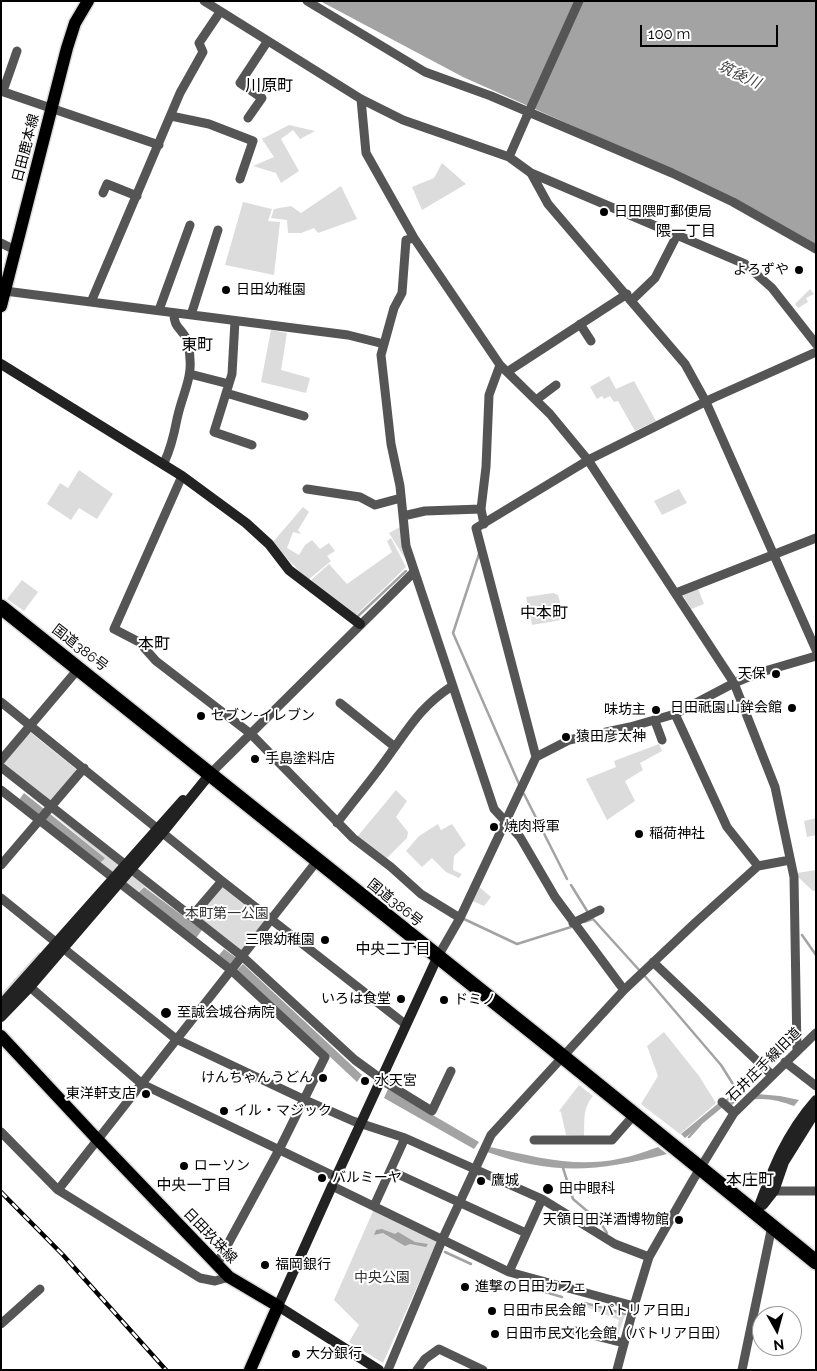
<!DOCTYPE html>
<meta charset="utf-8">
<style>
body{margin:0}
#map{position:relative;width:817px;height:1371px;overflow:hidden;background:#fff;font-family:Raleway,sans-serif}
canvas{display:block}
.frame{position:absolute;inset:0;border:2px solid #000;pointer-events:none}
.north{position:absolute;left:752px;top:1306px;width:50px;height:50px;box-sizing:border-box;background:#fff;border:1px solid #999;border-radius:50%;rotate:173deg;font-size:14px;font-weight:700;line-height:20px;text-align:center;color:#000}
.north::after{content:'';display:block;margin:auto;width:18px;height:22px;background:#000;clip-path:polygon(50% 0,100% 100%,50% 72%,0 100%)}
.scale{position:absolute;left:640px;top:25px;width:138px;height:22px;box-sizing:border-box;border:2px solid #000;border-top:0;padding-left:6px;font-size:15px;line-height:18px;white-space:nowrap;color:#000;-webkit-text-stroke:4px #fff;paint-order:stroke}
</style>
<div id="map">
<canvas width="817" height="1371"></canvas>
<div class="frame"></div>
<div class="north">N</div>
<div class="scale">100 m</div>
</div>
<script>
const g = document.querySelector('canvas').getContext('2d');
g.lineJoin = 'round';
function fillPath(path, color) { g.fillStyle = color; g.fill(path, 'evenodd'); }
function trace(path, color, width, dash) { g.strokeStyle = color; g.lineWidth = width; g.lineCap = dash ? 'butt' : 'round'; g.setLineDash(dash || []); g.stroke(path); }
function write(font, color, halo, rows, align = 'center') {
  g.font = font + ' Raleway,"Noto Sans JP",sans-serif'; g.lineWidth = 4; g.setLineDash([]); g.textBaseline = 'middle'; g.strokeStyle = halo; g.fillStyle = color; for (const [text, x, y, turn = 0] of rows) {
    g.save(); g.translate(x, y); g.rotate((+turn || 0) * Math.PI / 180); g.textAlign = isNaN(turn) ? turn : align; if (halo) g.strokeText(text, 0, 0); g.fillText(text, 0, 0); g.restore();
  }
}
fillPath(new Path2D(`
 M289 125 315 131 300 139 293 130 281 139 299 171 281 183 276 173 253 166 274 157 262 139Z
 M442 163 466 184 422 210 412 187 434 178Z
 M341 186 357 219 318 233 314 228 301 233H288L287 220 271 218 274 209 291 206 301 213Z
 M243 202 272 209 268 221 280 222 274 275 225 265Z
 M810 289 814 294 806 298 808 302 798 308 795 304Z
 M271 330 287 333 281 370 310 378 306 393 261 382Z
 M609 376 616 389 634 381 656 421 635 431 618 401 614 402 610 396 604 399 602 396 597 399 590 387Z
 M79 470 113 494 97 519 79 508 71 520 47 504 60 483 68 488Z
 M679 489 687 503 662 515 654 501Z
 M303 507 309 512 298 530 301 534 293 532 287 548 299 555 305 545 312 540 320 549 329 543 335 551 327 556 331 561 308 580 272 543Z
 M402 526 409 565 389 533Z
 M391 538 406 567 354 617 309 582 329 564 347 584 392 552 387 541Z
 M22 580 38 592 24 611 7 599Z
 M697 586 704 604 691 609 681 592Z
 M553 593 558 595 562 609 561 620 532 625 526 597Z
 M30 732 77 770 53 800 49 801 4 767V762Z
 M659 744 662 751 640 763 643 770 625 781 635 801 607 820 586 779 616 767 614 761Z
 M396 790 407 801 396 817 408 832 407 838 385 860 357 837Z
 M53 809 119 864 114 875 43 820 105 858 50 812Z
 M816 818V835L807 837 804 821Z
 M438 824 441 830 452 824 466 845 454 856 453 870 462 874 459 878 446 872 432 858 422 867 406 851 419 836Z
 M816 870V890L813 891 798 877 797 873Z
 M131 875H135L203 930 144 886 137 893 126 887 125 881Z
 M222 885 269 922 242 951 197 917Z
 M478 886 491 897 484 906 470 900Z
 M39 952 43 955 1 1003V994Z
 M664 1032 699 1076 716 1103 680 1134 641 1104 658 1076 647 1046Z
 M579 1085 593 1096C582 1109 585 1121 584 1136L566 1135 561 1112 559 1111Z
 M374 1209 438 1240 383 1363 349 1342 359 1325 334 1300Z
 M586 1305 625 1315 617 1338H614L619 1320 586 1307Z`), '#dcdcdc');
fillPath(new Path2D(`
 M320 1H816V248L692 179 463 77Z
 M24 793 44 809 38 815 19 800Z
 M49 813 105 858 99 864 43 820Z
 M144 887 202 930 196 938 138 893Z
 M224 949 238 959 232 966 219 955Z
 M243 964 362 1075 357 1082 237 970Z
 M388 1089 479 1142 474 1149 384 1098Z
 M738 1091 742 1096 732 1105 725 1100Z
 M757 1094 780 1096 799 1100 794 1106C781 1101 765 1097 750 1100Z
 M720 1102 724 1106 685 1138 681 1134Z
 M490 1147C554 1161 593 1173 658 1147L667 1154C599 1171 555 1176 487 1152Z
 M382 1229 395 1234 398 1232 415 1242 428 1244 426 1247 410 1244 405 1246 383 1233 374 1235 376 1230Z`), '#a3a3a3');
trace(new Path2D(`
 M479 554 453 633 519 784
 M357 617 406 571
 M524 794 567 879
 M571 885 589 914
 M464 919 517 944 571 927
 M584 922 593 919 640 971
 M802 935 816 955
 M644 975 721 1065 738 1092
 M689 1137 700 1125
 M563 1168 573 1199 600 1222 607 1233
 M445 1252 471 1264
 M528 1287 562 1297
 M585 1303 625 1314`), '#a3a3a3', 2.5);
const primary = new Path2D(`
 M1 306 67 48 75 23 88 1
 M1 1036 97 1139 229 1277 278 1306 250 1370`);
const highway = new Path2D(`
 M1 607 551 1047 816 1262`);
trace(primary, '#dbdbdb', 15);
trace(highway, '#dbdbdb', 18);
trace(new Path2D(`
 M204 1 361 99 403 120 509 157 531 173 745 264 772 288 816 344
 M307 1 425 72 491 96 672 173 733 202 816 249
 M1 91 159 145
 M3 91 17 51
 M361 99 366 153 414 238 500 365 550 414 588 460 734 683 775 787 794 877 797 1051
 M171 116 209 124 253 141 240 179
 M248 118 262 98 240 83 267 42
 M509 157 527 116
 M531 173 548 204 685 364 706 402 816 650
 M103 193 107 184 137 196
 M414 238 406 240 402 293 394 308 381 355 391 444 400 486 406 546 494 809 520 837 555 897 624 990
 M1 243 15 250
 M5 291 348 335 384 344
 M632 300 655 278 677 235
 M91 302 180 93 203 52 199 43 220 12
 M159 310 190 225
 M191 315 218 230
 M235 321 232 374 214 432 252 445
 M580 324 591 341
 M507 372 627 294
 M190 374 229 384
 M226 393 304 416
 M536 400 556 385
 M164 463C171 448 174 435 177 419 184 387 195 378 188 343 185 330 173 329 174 313
 M182 476 114 629 139 642 156 661 251 734 353 838 391 867 421 894 460 918
 M307 489 360 497 375 505 401 498
 M403 516 425 511 481 509
 M484 524 481 509 486 467 489 395 500 365
 M676 593 816 538
 M1 702 222 881 405 1024
 M340 703 395 747
 M675 714 727 827 758 866
 M655 721 662 740
 M536 757 476 528 590 459 713 398 816 352
 M1 760 79 668
 M1 767 243 957 355 1060 388 1084 432 1111 451 1071
 M210 774 414 572
 M1 790 231 970 325 1057 279 1150 217 1264
 M337 823C355 799 375 776 392 751 412 723 422 706 452 686
 M1 865 84 768
 M1 898 176 1039 303 1099 353 1121 405 1138 542 1199 615 1244 649 1257
 M192 916 222 881
 M573 923 600 910
 M437 958 460 918 536 757 569 740 630 727 675 714 734 683 758 673 816 656
 M653 962 772 1075
 M30 987 142 1084 336 1177 332 1186 509 1272 634 1306
 M785 1062 816 1086
 M722 1102 734 1113
 M1 1132 58 1190 200 1278 215 1281 229 1277
 M534 1140H612L634 1115
 M391 1171 526 1233
 M58 1190 317 861
 M774 1191H816
 M374 1206 405 1138
 M509 1272 542 1199
 M1 1324 40 1289
 M576 1331 624 1343
 M388 1370 443 1238 491 1135 624 990 696 922 758 866 790 860
 M417 1370 425 1359 439 1349 483 1370
 M617 1370 634 1306 649 1257 693 1180 734 1113 816 1033
 M742 1370 772 1226`), '#555', 9);
trace(new Path2D(`
 M1 364 182 476 246 523 269 544 289 570 360 624
 M1 1005 183 800
 M1 1017 30 987 163 832 210 774
 M336 1177 437 958
 M332 1186 278 1306 379 1370
 M763 1205 774 1191 784 1162 816 1111
 M756 1214C772 1171 785 1135 816 1100`), '#222', 10);
trace(primary, '#000', 12);
trace(highway, '#000', 15);
const rail = new Path2D(`
 M1 1192 63 1255 166 1370`);
trace(rail, '#000', 4.5);
trace(rail, '#fff', 2.5, [8]);
trace(new Path2D(`
 M527 116 579 1`), '#555', 9);
for (const [x, y, r, color] of [
 [604,212,5,"#000"],
 [799,270,5,"#000"],
 [226,290,5,"#000"],
 [776,674,5,"#000"],
 [792,708,5,"#000"],
 [656,710,5,"#000"],
 [201,716,5,"#000"],
 [566,737,5,"#000"],
 [255,759,5,"#000"],
 [494,827,5,"#000"],
 [639,834,5,"#000"],
 [325,940,5,"#000"],
 [401,999,5,"#000"],
 [444,1000,5,"#000"],
 [166,1013,6,"#000"],
 [323,1078,5,"#000"],
 [365,1081,5,"#000"],
 [146,1094,5,"#000"],
 [224,1111,5,"#000"],
 [184,1166,5,"#000"],
 [322,1178,5,"#000"],
 [481,1181,5,"#000"],
 [548,1189,6,"#000"],
 [679,1220,5,"#000"],
 [265,1265,5,"#000"],
 [465,1287,5,"#000"],
 [492,1311,5,"#000"],
 [495,1334,5,"#000"],
 [296,1354,5,"#000"]
]) { const dot = new Path2D(); dot.arc(x, y, r, 0, 2 * Math.PI); g.fillStyle = color; g.fill(dot); trace(dot, '#fff', 2); }
write('14px', '#000', '#fff', [
 ["日田鹿本線",26,148,-76],
 ["国道386号",80,648,38],
 ["国道386号",395,903,39],
 ["石井庄手線旧道",764,1065,-45],
 ["日田玖珠線",210,1236,46]
]);
write('14px', '#000', '#fff', [
 ["日田隈町郵便局",614,212],
 ["よろずや",789,270,"right"],
 ["日田幼稚園",236,290],
 ["天保",766,674,"right"],
 ["日田祇園山鉾会館",782,708,"right"],
 ["味坊主",646,710,"right"],
 ["セブン-イレブン",211,716],
 ["猿田彦太神",576,737],
 ["手島塗料店",265,759],
 ["焼肉将軍",504,827],
 ["稲荷神社",649,834],
 ["三隈幼稚園",315,940,"right"],
 ["いろは食堂",391,999,"right"],
 ["ドミノ",454,1000],
 ["至誠会城谷病院",177,1013],
 ["けんちゃんうどん",313,1078,"right"],
 ["水天宮",375,1081],
 ["東洋軒支店",136,1094,"right"],
 ["イル・マジック",234,1111],
 ["ローソン",194,1166],
 ["バルミーヤ",332,1178],
 ["鷹城",491,1181],
 ["田中眼科",559,1189],
 ["天領日田洋酒博物館",669,1220,"right"],
 ["福岡銀行",275,1265],
 ["進撃の日田カフェ",475,1287],
 ["日田市民会館「パトリア日田」",502,1311],
 ["日田市民文化会館（パトリア日田）",505,1334],
 ["大分銀行",306,1354]
], 'left');
write('14px', '#333', '#fff', [
 ["本町第一公園",227,914],
 ["中央公園",382,1278]
]);
write('italic 15px', '#444', '#fff', [
 ["筑後川",739,75,25]
]);
write('15px', '#000', '#fff', [
 ["隈一丁目",686,231],
 ["中央二丁目",393,949],
 ["中央一丁目",194,1185]
]);
write('16px', '#000', '#fff', [
 ["川原町",269,86],
 ["東町",197,345],
 ["中本町",544,613],
 ["本町",154,644],
 ["本庄町",750,1180]
]);
</script>
